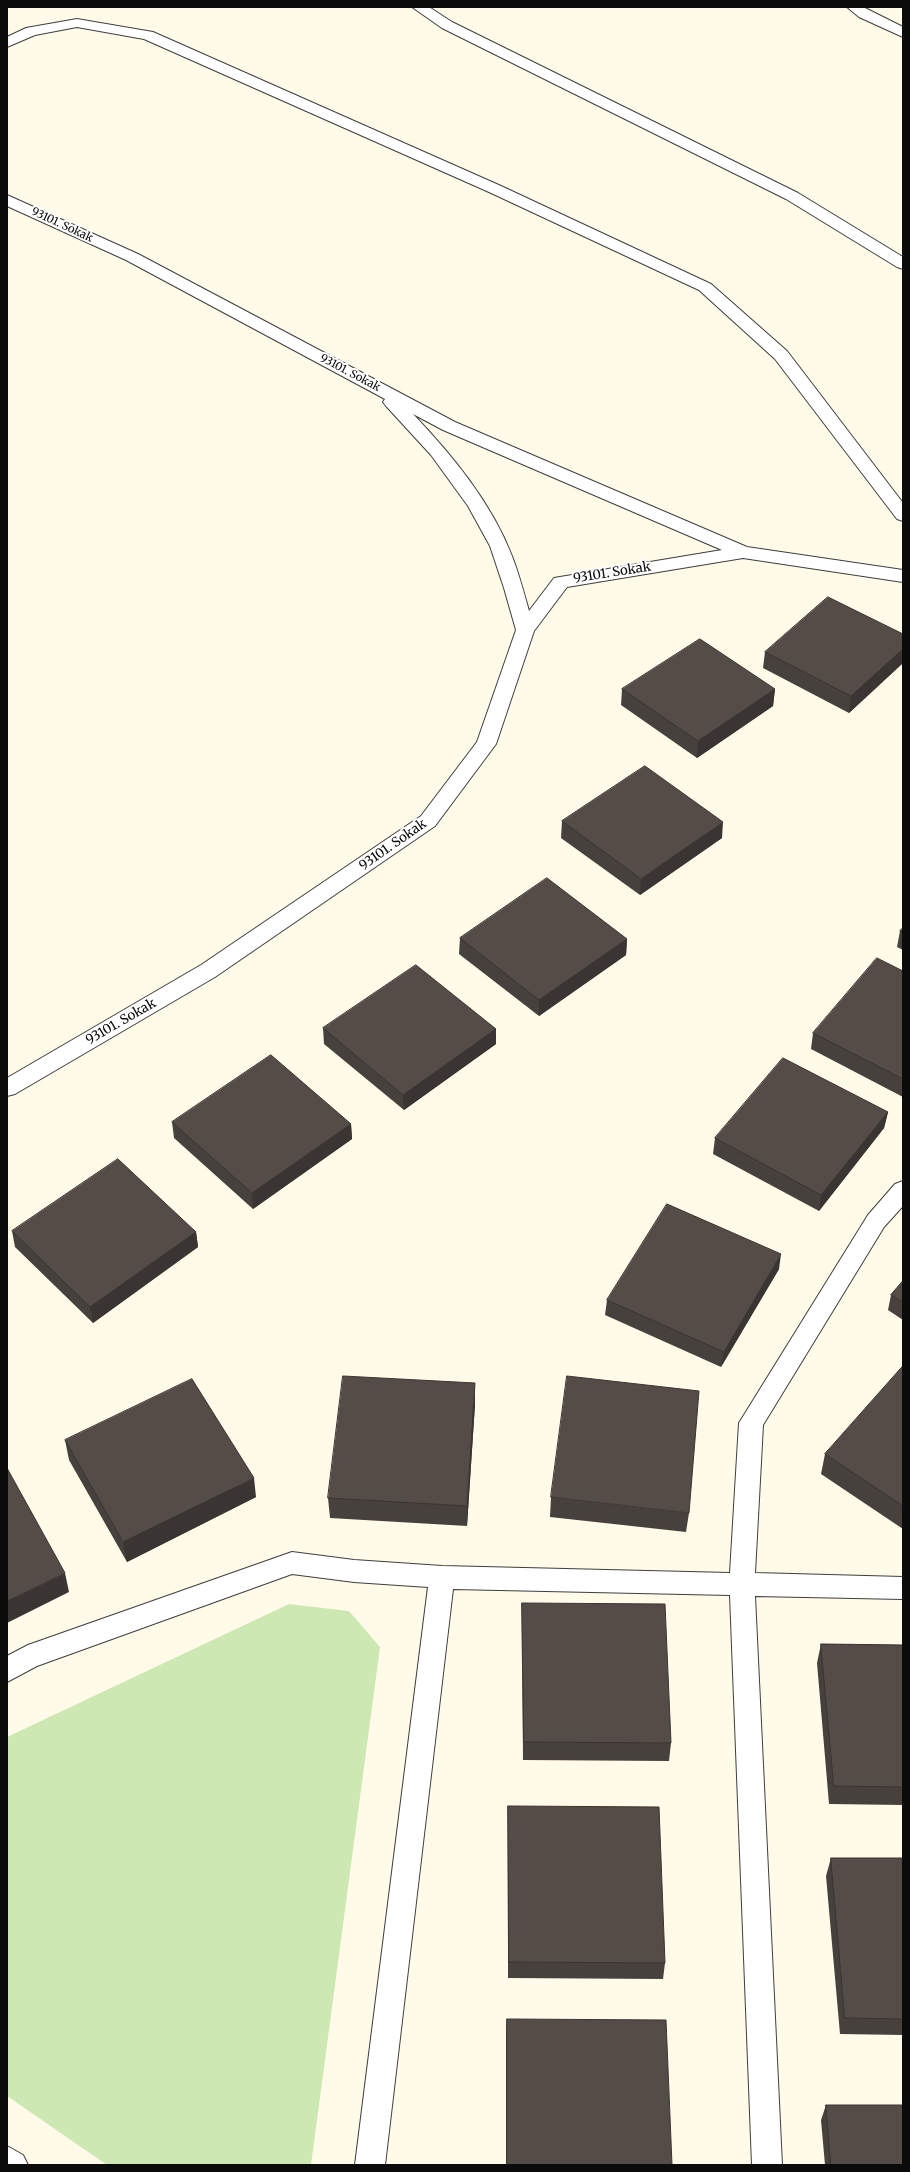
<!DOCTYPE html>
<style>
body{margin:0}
#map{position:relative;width:910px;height:2172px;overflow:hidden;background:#fffbe8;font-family:Merriweather,serif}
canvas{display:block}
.frame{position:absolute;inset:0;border:8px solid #0b0b0b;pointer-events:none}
</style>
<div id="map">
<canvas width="910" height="2172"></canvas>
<div class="frame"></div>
</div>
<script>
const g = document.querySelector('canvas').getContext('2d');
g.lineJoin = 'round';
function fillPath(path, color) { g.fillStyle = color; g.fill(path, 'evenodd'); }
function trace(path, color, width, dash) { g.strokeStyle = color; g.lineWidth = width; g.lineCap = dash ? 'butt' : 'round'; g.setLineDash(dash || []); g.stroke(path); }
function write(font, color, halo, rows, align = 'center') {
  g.font = font + ' Merriweather,serif'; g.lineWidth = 4; g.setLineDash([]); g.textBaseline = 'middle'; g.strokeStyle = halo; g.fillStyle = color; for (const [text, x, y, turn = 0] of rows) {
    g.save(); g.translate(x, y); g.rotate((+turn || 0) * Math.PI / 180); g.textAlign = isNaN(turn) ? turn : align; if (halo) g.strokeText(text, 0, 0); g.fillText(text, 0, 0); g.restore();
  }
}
fillPath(new Path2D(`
 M289 1604 349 1611 380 1647 311 2165H107L7 2096V1737Z`), '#cde8b3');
const minor = new Path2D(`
 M412 7H429L452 22 798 193 903 257V269L897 267 786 199 442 28Z
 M847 7H863L903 27V37L859 17Z
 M77 19 153 32 501 186 711 284 787 351 903 503V521L897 519 775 359 699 290 489 192 144 39 77 27 35 35 7 47V37L26 28Z
 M7 195 138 254 455 422 747 547 903 570V582L743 558 567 587 534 631 496 744 435 826 215 977 15 1094 7 1096V1078L201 965 421 816 477 742 516 630 504 588 490 546 468 506 431 455 386 406 383 402 385 399 126 260 7 206ZM413 414 443 430 722 550 554 578 529 611C524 593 519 574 512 556 491 502 452 455 413 414Z
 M903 1181V1206L884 1227 763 1425 755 1573 903 1577V1599L755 1596 782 2165H752L730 1595 453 1589 385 2165H355L428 1587 354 1582 292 1574 37 1666 7 1682V1656L28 1645 292 1552 354 1560 442 1566 730 1573 739 1423 868 1215 895 1184Z
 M7 2146 23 2155 28 2165H7Z`);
trace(minor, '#3e3e3e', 2);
fillPath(minor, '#fff');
fillPath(new Path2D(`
 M903 634V663L849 713 763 668 765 652Z
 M622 689H775L773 706 697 758 621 705Z
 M562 821 722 838 640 895 561 838Z
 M903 928V950L897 947 900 931Z
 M460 938 627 939 626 955 539 1016 459 954Z
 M903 971V1097L811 1049 813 1033Z
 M323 1028 496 1029V1044L404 1110 324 1044Z
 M888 1112 884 1128 819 1211 713 1154 715 1138Z
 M172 1122 351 1124 352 1139 253 1209 174 1138Z
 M12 1231 196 1232 198 1247 93 1323 15 1247Z
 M779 1269 721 1367 605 1315 607 1300Z
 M903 1281V1320L888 1310 891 1295Z
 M903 1366V1529L821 1474 825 1454Z
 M475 1404 467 1526 330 1518 328 1498Z
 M65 1440 256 1497 127 1562 69 1460Z
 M551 1497 689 1513 686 1532 550 1517Z
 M522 1603 671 1743 669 1761 523 1760 522 1622Z
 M821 1644 903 1645V1805L829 1804 817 1663Z
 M508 1806 665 1963 663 1979 508 1978Z
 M831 1858H903V2035L840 2034 826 1876Z
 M507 2019 672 2165H506V2035Z
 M826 2105 903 2165H825L821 2120Z`), '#47413d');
fillPath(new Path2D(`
 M903 649V663L849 713 851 696Z
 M775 689 773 706 697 758 698 741Z
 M723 822 722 838 640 895 641 879Z
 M627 939 626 955 539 1016V1000Z
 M496 1029V1044L404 1110 403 1095Z
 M888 1112 884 1128 819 1211 821 1195Z
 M351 1124 352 1139 253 1209 252 1193Z
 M196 1232 198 1247 93 1323 90 1307Z
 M781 1254 779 1269 721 1367 724 1352Z
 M475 1383V1404L467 1526V1506Z
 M254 1478 256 1497 127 1562 123 1542Z
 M65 1573 69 1592 7 1623V1601Z`), '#3a3532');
const building = new Path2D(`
 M828 597 903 634V649L851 696 765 652Z
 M700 639 775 689 698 741 622 689Z
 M645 766 723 822 641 879 562 821Z
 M547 878 627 939 539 1000 460 938Z
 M903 928V933L900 931Z
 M877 958 903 971V1079L813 1033Z
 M416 965 496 1029 403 1095 323 1028Z
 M271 1055 351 1124 252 1193 172 1122Z
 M783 1058 888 1112 821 1195 715 1138Z
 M118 1159 196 1232 90 1307 12 1231Z
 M667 1204 781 1254 724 1352 607 1300Z
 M903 1281V1302L891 1295Z
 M903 1366V1506L825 1454Z
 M343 1376 475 1383 467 1506 328 1498Z
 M567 1376 699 1391 689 1513 551 1497Z
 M192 1379 254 1478 123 1542 65 1440Z
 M7 1468 65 1573 7 1601Z
 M522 1603 665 1604 671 1743 524 1742Z
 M821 1644 903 1645V1787L834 1786Z
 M508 1806 659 1807 665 1963 509 1962Z
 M831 1858H903V2019L845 2018Z
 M507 2019 666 2020 672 2165H507Z
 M826 2105H903V2165H831Z`);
fillPath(building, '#534c47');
trace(building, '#3a3532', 1);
write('11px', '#0b0b0b', '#fff', [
 ["93101. Sokak",62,225,25],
 ["93101. Sokak",350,373,28]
]);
write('13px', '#0b0b0b', '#fff', [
 ["93101. Sokak",612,573,-9],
 ["93101. Sokak",393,845,-35],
 ["93101. Sokak",121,1022,-30]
]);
</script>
